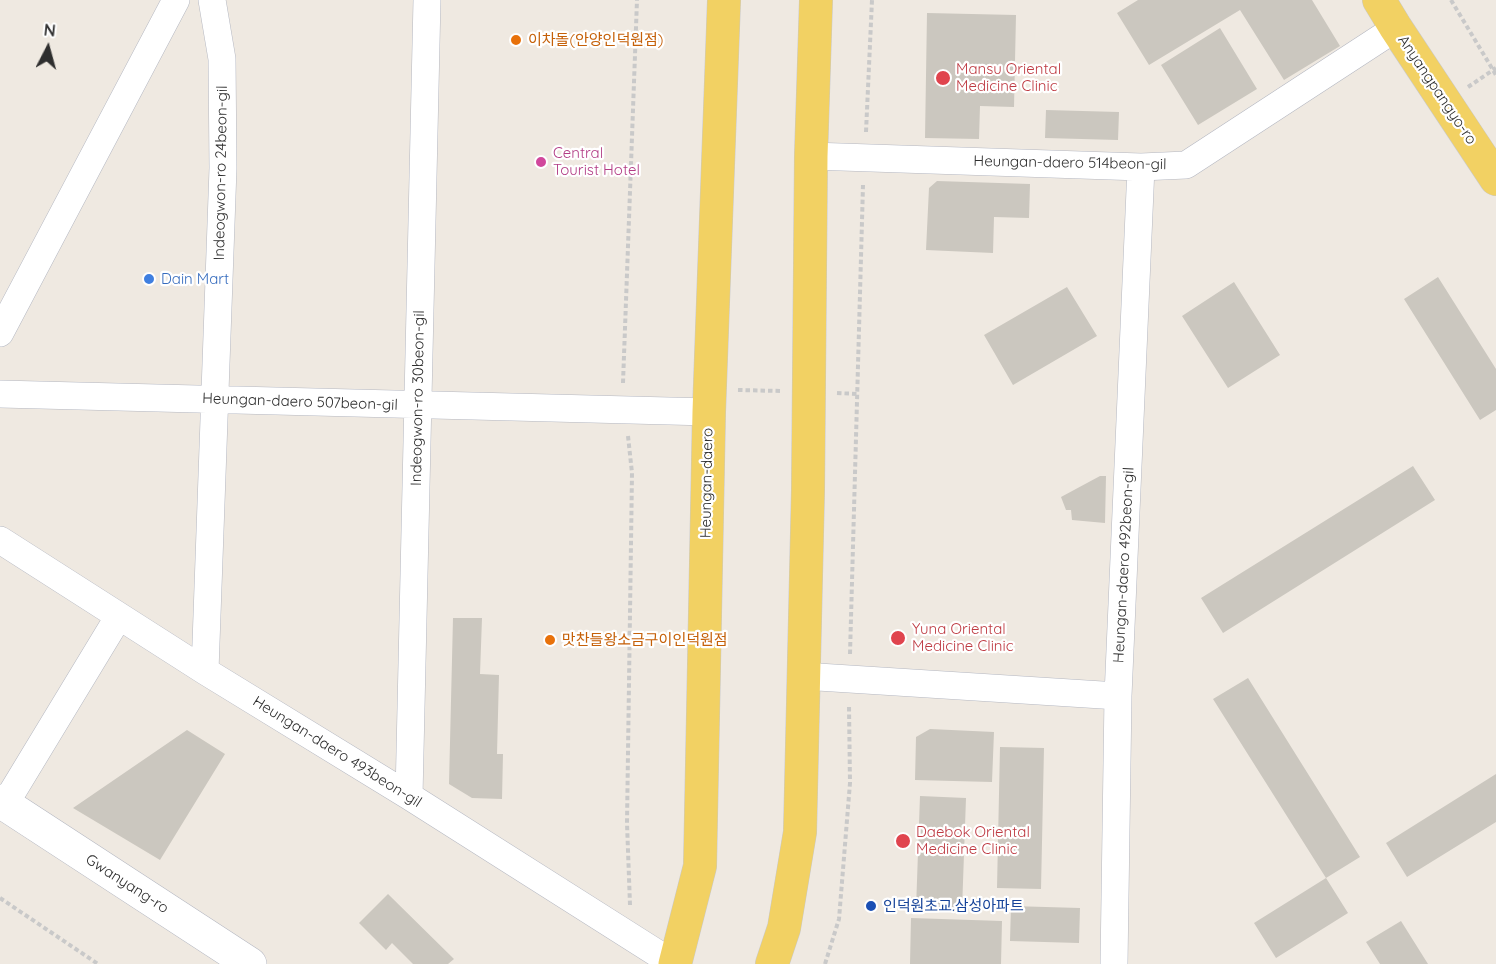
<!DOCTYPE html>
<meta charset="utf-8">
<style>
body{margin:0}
#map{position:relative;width:1496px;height:964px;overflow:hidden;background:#efe9e1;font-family:Quicksand,sans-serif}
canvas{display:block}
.north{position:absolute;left:18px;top:18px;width:60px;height:60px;-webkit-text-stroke:4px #fff;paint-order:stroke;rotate:6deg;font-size:16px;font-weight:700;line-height:24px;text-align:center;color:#2e2e2e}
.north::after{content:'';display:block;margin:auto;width:21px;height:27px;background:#2e2e2e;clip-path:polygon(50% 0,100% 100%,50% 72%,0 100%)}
</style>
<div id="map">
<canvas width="1496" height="964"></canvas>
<div class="north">N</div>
</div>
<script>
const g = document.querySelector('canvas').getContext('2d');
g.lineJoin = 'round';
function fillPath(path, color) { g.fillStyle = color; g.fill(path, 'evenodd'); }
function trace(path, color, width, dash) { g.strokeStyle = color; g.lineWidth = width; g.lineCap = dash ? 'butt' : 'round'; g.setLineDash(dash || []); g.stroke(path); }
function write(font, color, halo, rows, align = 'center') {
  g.font = font + ' Quicksand,"Noto Sans KR",sans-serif'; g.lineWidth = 4.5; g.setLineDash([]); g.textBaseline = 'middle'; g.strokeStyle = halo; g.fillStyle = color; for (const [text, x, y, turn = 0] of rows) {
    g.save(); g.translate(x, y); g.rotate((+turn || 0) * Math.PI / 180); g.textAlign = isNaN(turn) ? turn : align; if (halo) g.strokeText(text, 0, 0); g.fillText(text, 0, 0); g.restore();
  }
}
fillPath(new Path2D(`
 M1138 0H1312L1340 46 1284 80 1240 10 1149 65 1117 13Z
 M927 13 1016 15 1014 107 980 106 979 139 925 138Z
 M1220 28 1257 89 1198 125 1161 65Z
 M1046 110 1119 112 1118 140 1045 138Z
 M937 181 1030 184 1029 218 994 217 993 253 926 250 929 188Z
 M1438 277 1496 369V410L1480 420 1404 299Z
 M1234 282 1280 355 1228 388 1182 316Z
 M1067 287 1097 336 1013 385 984 335Z
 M1413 466 1435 500 1223 633 1201 598Z
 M1100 476H1106L1105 523 1072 520 1071 510H1066L1061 497Z
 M453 618H482L480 674 499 675 497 754H503L502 799 472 798 449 784Z
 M1248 678 1360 857 1326 878 1213 699Z
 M930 729 994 732 992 782 915 780 916 737Z
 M187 730 225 754 160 860 73 808Z
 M1000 747 1044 748 1041 889 997 888Z
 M1496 774V822L1407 877 1386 843Z
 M920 796 966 798 962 910 916 909Z
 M1326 878 1348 913 1276 958 1254 923Z
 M388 894 454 959 448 964H413L392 943 386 950 359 923Z
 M1011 906 1080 908 1079 943 1010 941Z
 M911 918 1002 921 1001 964H910Z
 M1401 921 1428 964H1380L1366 942Z`), '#cbc7bf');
const street = new Path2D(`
 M811 156 1141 167 1186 165 1396 28
 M0 333 176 0
 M0 394 709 412
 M0 540 205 671 409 796 674 964
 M205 671 223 168 222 59 212 0
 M802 676 1118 696
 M409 796 427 0
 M5 804 119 616
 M1114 964 1118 696 1141 167`);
const secondary = new Path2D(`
 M0 801 250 964`);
const primary = new Path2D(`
 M1379 0 1396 28 1496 179
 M675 964 700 866 709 412 724 0
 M772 964 784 928 800 832 808 490 811 156 816 0`);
trace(street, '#b4b7c1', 28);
trace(secondary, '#b4b7c1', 34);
trace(primary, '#c9c9c9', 34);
trace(new Path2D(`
 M1451 0 1496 75
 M1468 87 1496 68
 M866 132 872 0
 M623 383 637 0
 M738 390 781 391
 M837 393 857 394
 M628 436 632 473 627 823 630 905
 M850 654 863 185
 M0 898 98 964
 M825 964 839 919 850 783 849 706`), '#c9c9c9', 4, [4.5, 3]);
trace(street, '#fff', 27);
trace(secondary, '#fff', 33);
trace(primary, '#f2d163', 33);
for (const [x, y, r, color] of [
 [516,40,6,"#e8710a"],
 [943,78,8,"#e0444e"],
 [541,162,6,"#d1479c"],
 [149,279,6,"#3f7fe0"],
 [898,638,8,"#e0444e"],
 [550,640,6,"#e8710a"],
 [903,841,8,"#e0444e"],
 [871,906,6,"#1a4fb4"]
]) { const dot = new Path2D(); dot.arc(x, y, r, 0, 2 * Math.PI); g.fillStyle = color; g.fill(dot); trace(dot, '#fff', 2); }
write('15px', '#c56008', '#fff', [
 ["이차돌(안양인덕원점)",528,40],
 ["맛찬들왕소금구이인덕원점",562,640]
], 'left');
write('15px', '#be3a42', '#fff', [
 ["Mansu Oriental",956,69],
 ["Medicine Clinic",956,86],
 ["Yuna Oriental",912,629],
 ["Medicine Clinic",912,646],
 ["Daebok Oriental",916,832],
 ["Medicine Clinic",916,849]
], 'left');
write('15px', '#2e2e2e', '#fff', [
 ["Anyangpangyo-ro",1437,90,56],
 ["Heungan-daero 514beon-gil",1070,163,1],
 ["Indeogwon-ro 24beon-gil",221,173,-89],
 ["Indeogwon-ro 30beon-gil",418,398,-89],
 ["Heungan-daero 507beon-gil",300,402,2],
 ["Heungan-daero",707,483,-89],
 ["Heungan-daero 492beon-gil",1124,565,-87],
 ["Heungan-daero 493beon-gil",337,752,32],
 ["Gwanyang-ro",127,884,33]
]);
write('15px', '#b23c85', '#fff', [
 ["Central",553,153],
 ["Tourist Hotel",553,170]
], 'left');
write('15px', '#366cbe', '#fff', [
 ["Dain Mart",161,279]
], 'left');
write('15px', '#164399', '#fff', [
 ["인덕원초교.삼성아파트",883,906]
], 'left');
</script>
